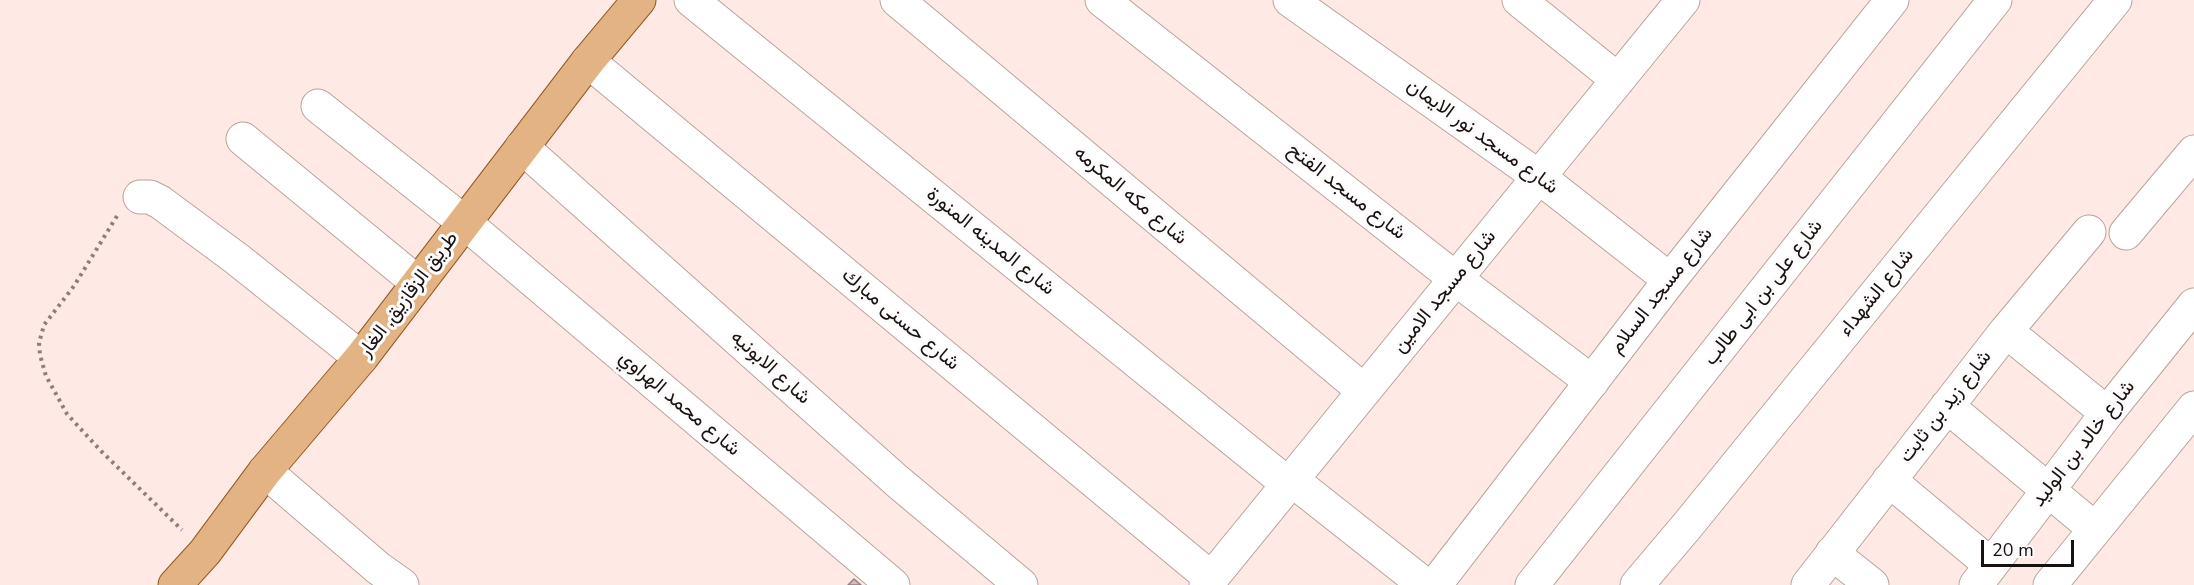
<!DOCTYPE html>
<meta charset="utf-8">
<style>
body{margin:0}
#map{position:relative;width:2194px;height:585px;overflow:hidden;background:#fee9e4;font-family:"Nunito Sans",sans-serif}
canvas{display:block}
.scale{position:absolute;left:1981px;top:540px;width:93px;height:27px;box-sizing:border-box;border:3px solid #19110f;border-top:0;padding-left:8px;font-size:18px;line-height:21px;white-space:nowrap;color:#19110f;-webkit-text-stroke:4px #fcfcfc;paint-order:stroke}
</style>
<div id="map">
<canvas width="2194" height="585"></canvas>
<div class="scale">20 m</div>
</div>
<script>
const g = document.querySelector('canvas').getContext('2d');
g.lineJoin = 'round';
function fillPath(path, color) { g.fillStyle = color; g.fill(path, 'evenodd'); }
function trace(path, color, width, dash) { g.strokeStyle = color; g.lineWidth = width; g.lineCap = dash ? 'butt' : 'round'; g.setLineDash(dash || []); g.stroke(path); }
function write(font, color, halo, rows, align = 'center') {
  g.font = font + ' "Nunito Sans",Vazirmatn,sans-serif'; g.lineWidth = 6; g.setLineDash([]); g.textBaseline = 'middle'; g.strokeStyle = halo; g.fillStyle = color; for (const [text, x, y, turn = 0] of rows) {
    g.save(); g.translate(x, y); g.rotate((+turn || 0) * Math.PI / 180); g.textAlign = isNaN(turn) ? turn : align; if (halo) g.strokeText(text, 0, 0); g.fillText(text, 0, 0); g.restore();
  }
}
const building = new Path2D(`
 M854 579 861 585H848Z`);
fillPath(building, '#d3babe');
trace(building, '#978084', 1.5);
const minor = new Path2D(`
 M691 0 1288 484
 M897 0 1364 391
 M1102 0 1456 279 1592 382
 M1290 0 1539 177 1670 280
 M1519 0 1618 80
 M588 61 1212 579
 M318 106 464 222 893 585
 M243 139 418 283
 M522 147 897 481 1021 585
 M140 197H150L160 202 237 259 361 358
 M2126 233 2194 152
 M2006 331 2107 413
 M1947 406 2095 529
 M265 471 378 568 402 585
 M1292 480 1425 585
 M1889 480 1991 565
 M1832 553 1872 585
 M1206 585 1683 0
 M1435 585 1670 280 1892 0
 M1532 585 1995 0
 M1637 585 1687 526 2115 0
 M1808 585 2006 331 2089 232
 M1976 585 2107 413 2194 305
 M2050 585 2194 408`);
const primary = new Path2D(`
 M175 585 205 552 265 471 361 358 588 61 639 0`);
trace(minor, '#baa39d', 35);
trace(primary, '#915a24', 35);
trace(new Path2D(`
 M117 216 74 286 44 325 39 343 40 355 46 376 67 414 101 451 182 530`), '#8d7e7b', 4, [3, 4.5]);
trace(minor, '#fff', 33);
trace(primary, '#e4b383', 33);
write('20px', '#19110f', '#fcfcfc', [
 ["شارع مسجد نور الايمان",1482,137,36],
 ["شارع مسجد الفتح",1346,192,38],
 ["شارع مكه المكرمه",1130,196,40],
 ["شارع المدينه المنورة",990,242,39],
 ["شارع مسجد السلام",1662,291,-52],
 ["شارع مسجد الامين",1445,292,-51],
 ["شارع على بن ابى طالب",1764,293,-52],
 ["شارع الشهداء",1877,293,-51],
 ["طريق الزقازيق, الغار",409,295,-53],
 ["شارع حسنى مبارك",900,320,40],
 ["شارع الابونيه",770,368,42],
 ["شارع محمد الهراوي",679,404,40],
 ["شارع زيد بن ثابت",1946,407,-52],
 ["شارع خالد بن الوليد",2084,444,-52]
]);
</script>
